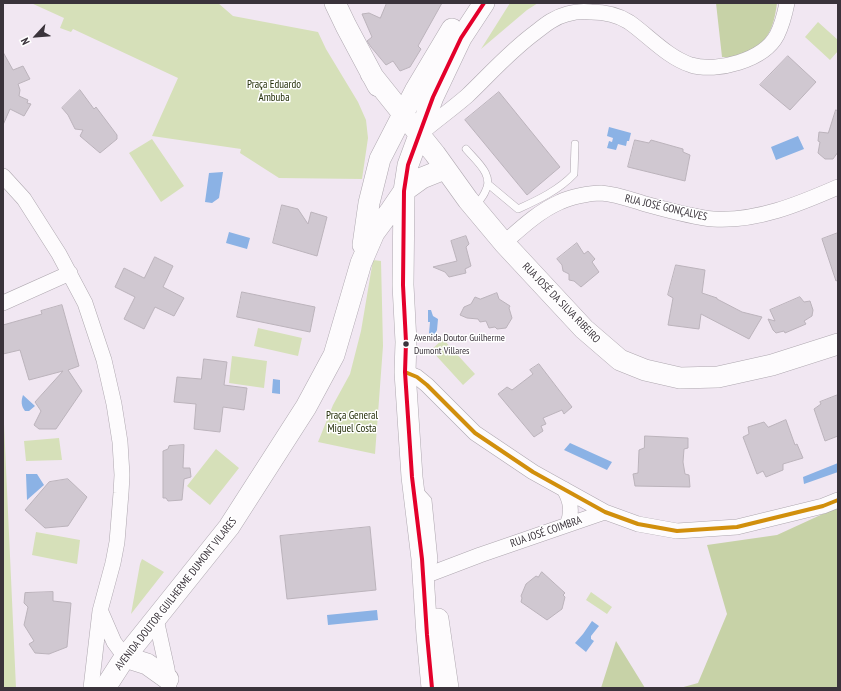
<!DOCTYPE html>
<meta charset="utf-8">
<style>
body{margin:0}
#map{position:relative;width:841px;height:691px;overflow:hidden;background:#f1e7f2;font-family:"PT Sans Narrow",sans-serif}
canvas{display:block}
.frame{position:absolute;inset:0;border:4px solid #3a333b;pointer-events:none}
.north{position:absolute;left:16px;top:16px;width:40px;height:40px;-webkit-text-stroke:3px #fff;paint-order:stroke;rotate:244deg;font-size:11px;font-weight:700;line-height:16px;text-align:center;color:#3a333b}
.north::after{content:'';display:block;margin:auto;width:14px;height:18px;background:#3a333b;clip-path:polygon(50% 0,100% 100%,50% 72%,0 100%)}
</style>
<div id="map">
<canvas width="841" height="691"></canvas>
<div class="frame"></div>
<div class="north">N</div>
</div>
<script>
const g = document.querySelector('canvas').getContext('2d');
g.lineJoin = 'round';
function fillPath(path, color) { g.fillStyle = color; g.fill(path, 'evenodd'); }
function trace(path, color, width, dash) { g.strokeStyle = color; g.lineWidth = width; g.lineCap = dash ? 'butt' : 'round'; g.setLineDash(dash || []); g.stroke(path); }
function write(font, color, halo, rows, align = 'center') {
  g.font = font + ' "PT Sans Narrow",sans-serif'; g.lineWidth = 3; g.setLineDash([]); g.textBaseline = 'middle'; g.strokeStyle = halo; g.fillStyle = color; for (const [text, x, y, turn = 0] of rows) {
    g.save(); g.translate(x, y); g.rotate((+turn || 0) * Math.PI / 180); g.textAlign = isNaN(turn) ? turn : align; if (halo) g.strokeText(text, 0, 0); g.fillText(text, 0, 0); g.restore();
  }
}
fillPath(new Path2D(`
 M31 3H218L233 16 318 32 326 49 358 102 366 120 368 138 362 179 279 178 240 153 241 149 152 136 178 78 73 29 71 32 60 28 64 18Z
 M510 3H538L527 10 481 49Z
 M818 22 838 40V51L830 60 805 37Z
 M152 139 184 186 161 202 129 153Z
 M373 260 381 261 383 346 375 454 318 442 333 405 350 374 361 331Z
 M258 328 302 338 298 356 254 346Z
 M443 339 475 374 463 385 431 350Z
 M232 356 267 361 264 388 229 383Z
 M3 402 16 688H3Z
 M59 438 62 460 26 461 24 441Z
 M216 449 239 468 210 505 187 486Z
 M36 532 80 540 77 564 32 555Z
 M142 559 164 572 131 614 140 564Z
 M591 592 612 607 607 614 586 600Z`), '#d6e0b9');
fillPath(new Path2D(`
 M716 3H777C774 26 769 43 746 52 736 56 733 58 722 57Z
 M838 507V688H680L698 683 727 614 707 545 777 535Z
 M616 641 645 688H601Z`), '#c7d2a7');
fillPath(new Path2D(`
 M609 127 631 133 629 141H627L626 146 618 144 616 150 607 148 609 141 612 142 613 138 607 136Z
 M798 136 804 149 776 160 771 147Z
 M223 172 219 198 212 203 205 202 209 173Z
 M229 232 250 238 247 249 226 243Z
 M428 310H431L433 316 438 319 437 330 434 336 429 333 430 322H428Z
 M273 379 280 380V394L272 393Z
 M23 395 35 406 29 411H25C21 406 21 401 23 395Z
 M570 443 612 462 607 470 564 450Z
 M838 463V472L804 484 803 477Z
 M26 474H37L44 485 27 500Z
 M377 610 378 620 328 625 327 615Z
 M592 621 599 626 591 636V639L594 641 586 652 575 643 583 634Z`), '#8bb2e5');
const building = new Path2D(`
 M387 3H442L418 46 421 49 410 67 400 71 393 61 386 65 371 47 367 41 372 37 362 14 369 13 380 18Z
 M3 52 13 70 23 66 30 79 18 84 20 90 19 96 28 100 27 103 31 104 24 116 10 109 3 125Z
 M788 56 816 82 790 110 760 85Z
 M80 90 94 109 96 107 117 135V139L100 153 80 136 83 130 75 129 68 115 62 108Z
 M499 92 560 167 527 195 465 120Z
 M836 110 838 111V152L833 159H825L818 153 820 142 818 141 819 132 828 133Z
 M635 140 649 143 651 140 683 149V152L690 155 685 181 628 167Z
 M282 205 298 209 308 224 311 212 327 217 317 256 273 243Z
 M838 233V280L836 281 822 239Z
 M466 236 469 244 466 247 471 266 465 269 466 273 449 277 445 272 433 267 457 261 451 241Z
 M577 243 584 254 588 251 595 259 592 262 599 272 581 287 574 281 569 280V274L563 271 562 265 557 259Z
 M155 257 173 266 163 287 184 298 174 316 155 307 144 329 124 319 135 297 115 287 124 268 144 278Z
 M676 265 705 270 702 293 717 298V299L742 312 762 317 749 339 701 314 699 329 668 325 673 298 668 295Z
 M242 292 315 307 310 332 237 317Z
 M497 293 499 299 510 306 509 308 512 318 506 328 497 329 495 327 489 328 486 321 480 322 478 319 467 318 460 315 464 307 471 304 475 297 480 299Z
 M800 297 804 302 810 301 813 310 812 316 804 321 806 324 785 333 784 331 776 333 773 330 768 319 775 321 770 310Z
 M62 305 79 366 68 370 82 391 56 429H39L34 425 41 411 35 402 63 371 29 380 20 350 3 354V325L42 314 41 311Z
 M204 359 227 362 224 385 247 388 244 410 223 407 220 432 194 429 196 404 174 402 177 377 201 379Z
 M539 364 572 407 564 414 562 410 543 418 546 424 541 426 543 431 534 437 498 394 507 387 512 390 516 387 533 374 530 370Z
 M838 395V436L825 441 814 409 821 404 820 402Z
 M786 420 795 445 797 444 803 458 783 464V470L766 477 763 471 757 474 743 437 749 434 748 427 764 422 768 427Z
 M645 436 688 438V448L684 449 683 462 685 474 689 475 690 487 635 486 633 474 638 473 639 450 644 448Z
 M184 445 183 468H190L191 477 184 479 182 500 168 501 166 498H163V451L168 449 169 446Z
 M68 479 87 497 68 526 45 528 25 510 49 482Z
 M370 527 376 590 287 599 280 536Z
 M542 572 565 593 563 595 565 597 562 609 547 620 521 602 522 598 521 596 526 584 536 576 538 577Z
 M53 592V601L71 603 67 647 49 654 35 653 29 644 34 641 24 625 28 607 24 603 25 593Z`);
fillPath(building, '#d0c8d1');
trace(building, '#bbb3bb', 1);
const service = new Path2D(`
 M466 149C476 161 495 175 485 192 483 197 479 201 476 205
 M488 184 518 209C538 200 559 190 574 174L575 144
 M419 490 428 500 434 560 431 573`);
const minor = new Path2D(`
 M420 134C435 121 452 109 467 96 490 74 510 51 536 32 546 24 555 17 567 14 574 12 583 11 591 12 604 12 618 15 629 22 649 36 667 57 691 65 717 73 764 60 777 35 782 25 785 13 787 3
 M3 176 24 199 59 254 85 303 104 360 114 404 120 442 122 475 121 493 117 542 113 563 100 611 91 688
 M504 243C521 228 539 211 560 202 570 197 590 193 601 193 615 194 629 199 642 203 664 209 691 217 713 219 756 222 799 204 838 187
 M3 303 70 273
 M405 372 417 377 427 385 475 433 533 472 605 512 638 524 677 531 737 527 823 506 838 500
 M564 489C571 501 573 512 567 525
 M422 569 425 572 430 574 480 555 605 512
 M101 612 114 642 125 657
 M156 619 167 669 169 685`);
const secondary = new Path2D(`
 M335 3 346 26 378 86
 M371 74 435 154 468 200 504 243 584 329 620 360 645 370 680 378 718 377 772 365 838 344
 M363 245 369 203 380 159 415 91 452 29
 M438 619 448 688
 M125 657 147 664 168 679
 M105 688 125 657 229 527 306 407 334 355 361 263 374 233 391 210 404 191 422 178 437 172
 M432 688 427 635 422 559 412 477 405 372 406 342 403 285 404 191 408 165 433 97 461 38 484 3`);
trace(service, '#aea7af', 8);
trace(minor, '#aea7af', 16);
trace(secondary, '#aea7af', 22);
trace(service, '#fdfbfd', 7);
trace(minor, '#fdfbfd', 15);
trace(secondary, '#fdfbfd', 21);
trace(new Path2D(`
 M405 372 417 377 427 385 475 433 533 472 605 512 638 524 677 531 737 527 823 506 838 500`), '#d18f0c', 4);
trace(new Path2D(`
 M432 688 427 635 422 559 412 477 405 372 406 342 403 285 404 191 408 165 433 97 461 38 484 3`), '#e4002b', 4);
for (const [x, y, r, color] of [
 [406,344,3.5,"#3a333b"]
]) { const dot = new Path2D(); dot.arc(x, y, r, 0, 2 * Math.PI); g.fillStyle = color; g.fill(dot); trace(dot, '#fff', 1.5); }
write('10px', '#3a333b', '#fff', [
 ["Avenida Doutor Guilherme",414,338],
 ["Dumont Villares",414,351]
], 'left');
write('11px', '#232e08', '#fff', [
 ["Praça Eduardo",274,85],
 ["Ambuba",274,98],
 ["Praça General",352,416],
 ["Miguel Costa",352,429]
]);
write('11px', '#3a333b', '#fff', [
 ["RUA JOSÉ GONÇALVES",666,208,13],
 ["RUA JOSÉ DA SILVA RIBEIRO",561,303,46],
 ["RUA JOSÉ COIMBRA",546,532,-19],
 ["AVENIDA DOUTOR GUILHERME DUMONT VILARES",176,594,-52]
]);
</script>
